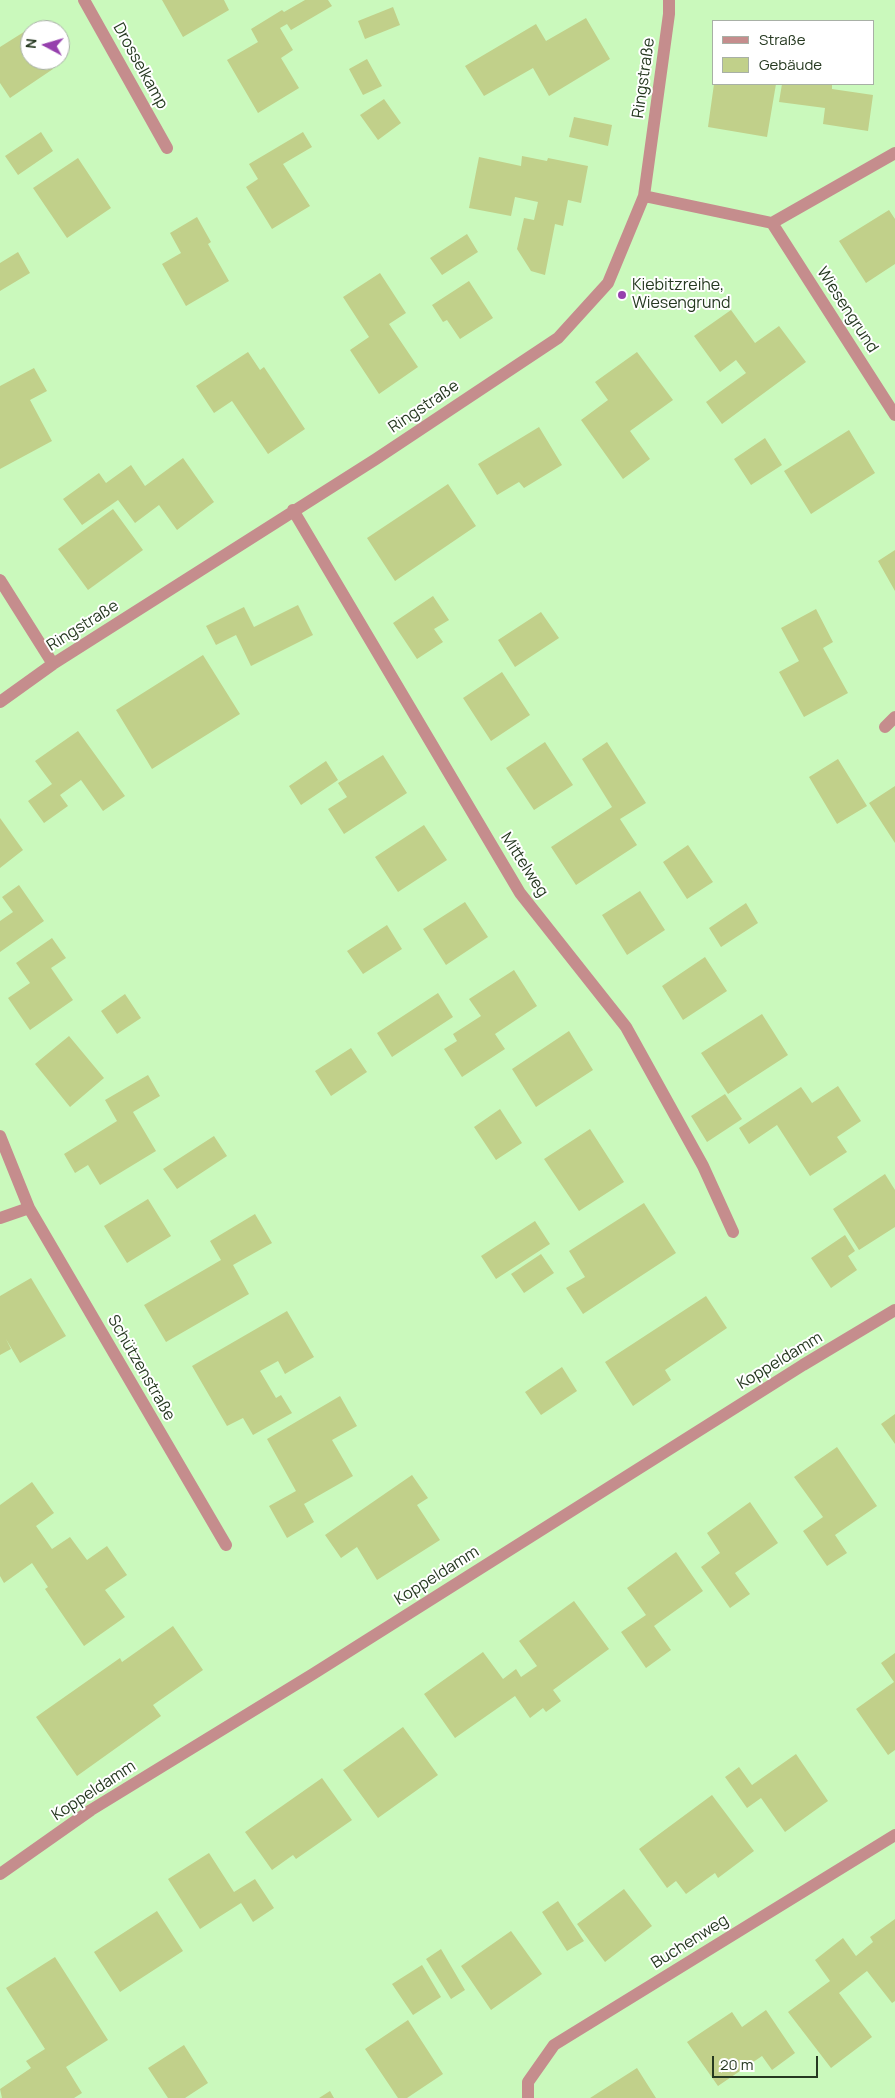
<!DOCTYPE html>
<meta charset="utf-8">
<style>
body{margin:0}
#map{position:relative;width:895px;height:2098px;overflow:hidden;background:#caf9bc;font-family:Manrope,sans-serif}
canvas{display:block}
.legend{position:absolute;left:712px;top:20px;width:162px;height:65px;box-sizing:border-box;background:#fff;border:1px solid #a8b0a6;margin:0;padding:6px 9px;list-style:none;font-size:15px;color:#263921}
.legend li{display:flex;align-items:center;gap:10px;height:25px}
.legend b{width:25px;border:1px solid #a8b0a6}
.north{position:absolute;left:20px;top:20px;width:50px;height:50px;box-sizing:border-box;background:#fff;border:1px solid #a8b0a6;border-radius:50%;rotate:276deg;font-size:14px;font-weight:700;line-height:20px;text-align:center;color:#263921}
.north::after{content:'';display:block;margin:auto;width:18px;height:22px;background:#9640ad;clip-path:polygon(50% 0,100% 100%,50% 72%,0 100%)}
.scale{position:absolute;left:712px;top:2056px;width:106px;height:22px;box-sizing:border-box;border:2px solid #263921;border-top:0;padding-left:6px;font-size:15px;line-height:18px;white-space:nowrap;color:#263921;-webkit-text-stroke:4px #fff;paint-order:stroke}
</style>
<div id="map">
<canvas width="895" height="2098"></canvas>
<ul class="legend">
<li><b style="height:6px;background:#c58d8d"></b>Straße</li>
<li><b style="height:14px;background:#c1d08a"></b>Gebäude</li>
</ul>
<div class="north">N</div>
<div class="scale">20 m</div>
</div>
<script>
const g = document.querySelector('canvas').getContext('2d');
g.lineJoin = 'round';
function fillPath(path, color) { g.fillStyle = color; g.fill(path, 'evenodd'); }
function trace(path, color, width, dash) { g.strokeStyle = color; g.lineWidth = width; g.lineCap = dash ? 'butt' : 'round'; g.setLineDash(dash || []); g.stroke(path); }
function write(font, color, halo, rows, align = 'center') {
  g.font = font + ' Manrope,sans-serif'; g.lineWidth = 4; g.setLineDash([]); g.textBaseline = 'middle'; g.strokeStyle = halo; g.fillStyle = color; for (const [text, x, y, turn = 0] of rows) {
    g.save(); g.translate(x, y); g.rotate((+turn || 0) * Math.PI / 180); g.textAlign = isNaN(turn) ? turn : align; if (halo) g.strokeText(text, 0, 0); g.fillText(text, 0, 0); g.restore();
  }
}
fillPath(new Path2D(`
 M162 0H224L229 10 183 37Z
 M305 0H328L332 6 291 30 287 24 280 28 293 50 281 58 299 88 258 113 227 60 258 42 251 29 282 10 284 12Z
 M393 7 400 25 365 39 358 21Z
 M586 18 610 59 549 96 533 68 484 96 465 66 536 24 546 41Z
 M27 30 30 34V60H47L53 69 10 98 0 83V47Z
 M367 59 382 86 363 95 349 69Z
 M714 84H776L767 137 708 127Z
 M782 84H832V89L873 95 868 131 823 124 825 108 779 102Z
 M384 99 401 123 378 140 360 115Z
 M574 117 612 125 608 146 569 137Z
 M41 132 53 151 18 175 5 156Z
 M303 132 312 147 283 164 310 206 272 229 246 187 258 179 249 164Z
 M522 156 547 161 548 158 588 166 581 203 568 200 563 226 555 224 545 275 531 271 517 249 524 218 534 220 538 202 515 197 511 216 469 208 479 157 521 166Z
 M78 158 111 208 67 238 33 188Z
 M889 210 895 219V264L866 283 839 241Z
 M197 217 211 242 208 244 229 281 186 306 162 264 181 253 170 233Z
 M467 234 478 252 442 275 430 258Z
 M18 252 30 273 0 291V263Z
 M380 273 406 313 389 324 418 367 379 394 350 350 369 337 343 297Z
 M469 281 493 318 460 339 447 320 443 322 432 305Z
 M731 310 755 343 779 326 806 362 722 424 706 402 746 373 736 360 720 372 694 336Z
 M248 352 260 370 264 367 305 429 268 454 232 401 214 413 196 386Z
 M637 352 673 400 630 431 650 459 623 479 581 420 608 400 595 382Z
 M34 368 47 391 30 400 52 441 0 469V386Z
 M539 427 562 465 524 488 519 482 497 495 478 464Z
 M849 430 875 473 811 514 784 471Z
 M765 438 782 465 751 485 734 459Z
 M183 458 214 502 177 530 159 505 135 523 118 500 82 525 63 499 99 473 106 483 131 465 145 486Z
 M448 484 476 526 395 581 367 538Z
 M113 509 143 550 88 590 58 549Z
 M895 550V591L878 561Z
 M433 596 449 620 434 629 443 642 417 659 393 623Z
 M298 605 313 635 251 666 236 635 216 645 206 626 244 607 254 627Z
 M816 609 833 642 823 648 848 693 804 717 779 672 799 661 781 628Z
 M541 612 559 638 515 667 498 640Z
 M203 655 240 714 152 769 116 710Z
 M502 672 530 715 491 741 463 698Z
 M78 731 125 796 103 811 81 780 60 795 68 806 44 823 28 801 52 784 35 761Z
 M545 742 573 785 534 810 506 768Z
 M607 742 646 803 620 819 637 845 576 885 551 847 612 807 582 759Z
 M383 755 407 793 344 834 328 809 347 797 338 783Z
 M838 759 867 806 837 824 809 777Z
 M326 761 338 780 301 805 289 786Z
 M895 786V843L869 803Z
 M0 818 23 850 0 868Z
 M424 825 447 860 398 892 375 857Z
 M688 845 713 882 687 899 663 862Z
 M19 885 44 921 0 952V921L13 912 2 897Z
 M640 891 665 930 627 955 602 915Z
 M465 902 488 937 446 965 423 929Z
 M746 903 758 923 721 947 709 928Z
 M387 925 402 949 363 974 347 951Z
 M52 938 66 958 51 968 73 1000 30 1030 8 998 30 983 16 963Z
 M705 957 727 991 683 1020 662 986Z
 M514 970 537 1006 495 1034 505 1049 462 1077 444 1049 457 1041 453 1034 481 1016 469 999Z
 M438 993 453 1017 392 1057 377 1033Z
 M125 994 141 1018 117 1034 101 1011Z
 M762 1014 788 1055 728 1094 701 1053Z
 M569 1031 593 1070 536 1107 512 1069Z
 M69 1036 104 1078 70 1107 35 1064Z
 M351 1048 367 1072 331 1096 315 1071Z
 M148 1075 160 1096 133 1112 156 1151 100 1185 88 1165 75 1173 64 1154 117 1121 105 1100Z
 M838 1086 861 1121 837 1137 847 1152 810 1176 777 1125 749 1144 739 1128 801 1087 812 1103Z
 M725 1094 742 1119 707 1142 691 1116Z
 M500 1109 522 1143 496 1160 474 1127Z
 M590 1129 624 1182 579 1211 544 1159Z
 M214 1136 227 1156 177 1189 163 1169Z
 M885 1174 895 1190V1227L859 1250 833 1209Z
 M148 1199 171 1236 127 1263 104 1226Z
 M644 1203 676 1253 583 1314 566 1288 585 1277 569 1251Z
 M255 1214 272 1243 233 1265 249 1294 166 1342 144 1305 221 1260 210 1241Z
 M535 1221 550 1244 496 1279 481 1256Z
 M845 1235 855 1251 848 1256 857 1270 831 1288 811 1258Z
 M541 1254 554 1273 524 1293 511 1274Z
 M31 1278 66 1336 20 1363 6 1339 11 1349 0 1355V1296Z
 M706 1296 727 1328 665 1370 671 1380 633 1406 605 1362Z
 M287 1311 314 1357 285 1374 278 1361 260 1371 276 1398 281 1395 292 1413 253 1435 243 1418 227 1426 192 1366Z
 M562 1367 577 1391 541 1415 525 1392Z
 M340 1396 357 1426 332 1440 353 1476 304 1504 314 1522 287 1538 269 1506 296 1491 267 1439Z
 M895 1414V1444L881 1424Z
 M837 1447 877 1506 835 1535 847 1553 827 1566 803 1531 823 1517 794 1477Z
 M412 1475 428 1498 417 1505 440 1540 377 1580 357 1547 341 1558 325 1535Z
 M32 1482 54 1513 36 1526 52 1549 70 1537 87 1560 107 1546 127 1575 105 1590 125 1617 84 1646 45 1589 48 1587 32 1563 4 1583 0 1576V1505Z
 M750 1502 778 1543 735 1573 750 1594 730 1608 701 1567 720 1553 707 1533Z
 M676 1552 703 1591 654 1626 671 1650 646 1668 621 1632 646 1615 627 1588Z
 M574 1601 609 1649 553 1690 561 1701 546 1712 543 1708 530 1718 515 1696 455 1738 424 1694 483 1652 503 1679 516 1669 521 1677 537 1666 519 1641Z
 M173 1626 203 1670 153 1705 161 1716 77 1776 36 1717 120 1658 122 1662Z
 M895 1653V1750L888 1755 856 1709 894 1682 881 1663Z
 M403 1727 438 1775 378 1818 343 1770Z
 M796 1754 828 1801 785 1832 761 1798 747 1808 725 1777 739 1767 752 1785Z
 M322 1778 352 1820 296 1859 293 1855 272 1870 245 1832Z
 M712 1795 754 1851 718 1878 715 1873 686 1894 676 1881 667 1888 639 1849Z
 M209 1853 234 1892 255 1879 274 1908 253 1922 241 1903 200 1929 168 1879Z
 M624 1889 652 1926 605 1962 577 1924Z
 M558 1901 584 1941 567 1951 542 1912Z
 M157 1911 183 1951 120 1992 94 1952Z
 M895 1919V2001L892 2003 867 1971 839 1993 872 2037 831 2068 788 2012 830 1981 815 1960 843 1938 856 1956 873 1942 870 1937Z
 M511 1931 542 1974 491 2010 461 1966Z
 M441 1949 465 1990 451 1999 426 1959Z
 M55 1957 108 2040 66 2067 82 2093 74 2098H2L0 2089 31 2068 26 2061 45 2049 6 1988Z
 M422 1965 441 1997 413 2015 392 1984Z
 M766 2010 795 2053 772 2070 762 2056 718 2086 687 2042 732 2012 742 2027Z
 M408 2020 443 2074 407 2098H398L365 2049Z
 M184 2045 208 2083 185 2098H168L148 2068Z
 M637 2068 656 2098H590Z
 M330 2091 334 2098H319Z`), '#c1d08a');
trace(new Path2D(`
 M84 0 167 148
 M644 196 772 223 895 415
 M772 223 895 153
 M293 510 520 893 626 1027 703 1166 733 1232
 M0 580 53 664
 M0 702 53 664 376 459 558 338 608 283 644 196 669 14V0
 M885 727 895 717
 M0 1136 29 1208 226 1545
 M0 1218 29 1208
 M0 1874 91 1810 313 1674 803 1365 895 1310
 M528 2098V2082L554 2045 895 1835`), '#c58d8d', 12);
for (const [x, y, r, color] of [
 [622,295,5,"#9640ad"]
]) { const dot = new Path2D(); dot.arc(x, y, r, 0, 2 * Math.PI); g.fillStyle = color; g.fill(dot); trace(dot, '#fff', 2); }
write('16px', '#263921', '#fff', [
 ["Drosselkamp",140,66,61],
 ["Ringstraße",644,78,-82],
 ["Wiesengrund",847,310,57],
 ["Ringstraße",424,407,-34],
 ["Ringstraße",83,626,-32],
 ["Mittelweg",524,865,57],
 ["Koppeldamm",780,1361,-31],
 ["Schützenstraße",141,1368,60],
 ["Koppeldamm",437,1576,-32],
 ["Koppeldamm",94,1791,-33],
 ["Buchenweg",690,1942,-32]
]);
write('16px', '#263921', '#fff', [
 ["Kiebitzreihe,",632,286],
 ["Wiesengrund",632,304]
], 'left');
</script>
